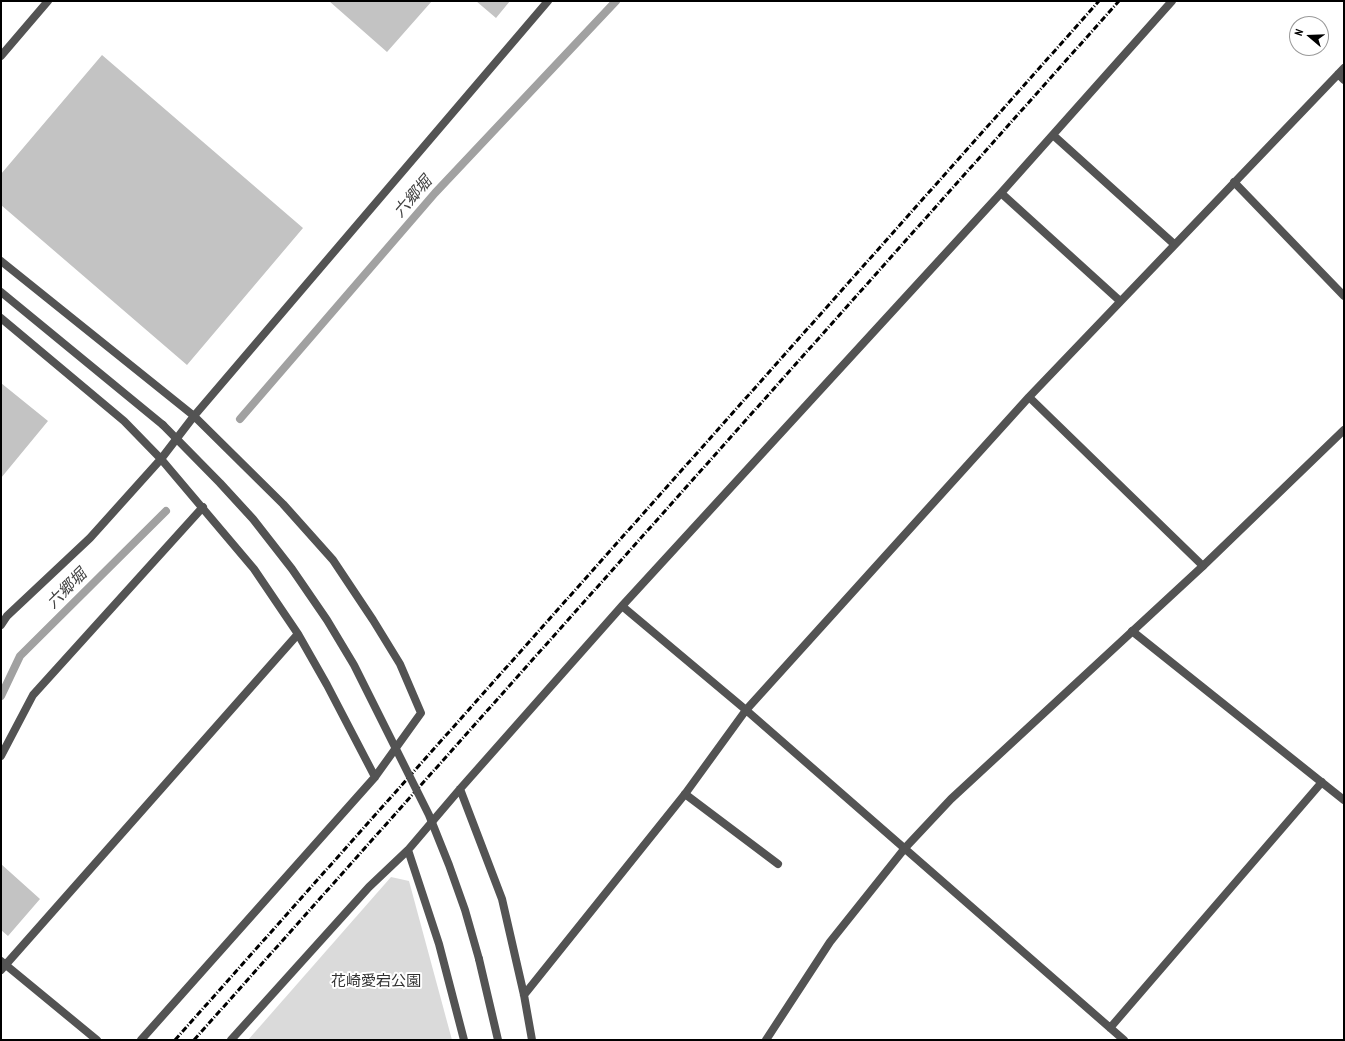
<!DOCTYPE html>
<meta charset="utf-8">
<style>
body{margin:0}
#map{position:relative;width:1345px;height:1041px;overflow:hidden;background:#fff;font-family:"PT Sans Narrow",sans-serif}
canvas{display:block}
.frame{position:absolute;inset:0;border:2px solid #000;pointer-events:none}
.north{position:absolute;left:1289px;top:16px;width:40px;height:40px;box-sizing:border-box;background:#fff;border:1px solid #999;border-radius:50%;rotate:289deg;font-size:11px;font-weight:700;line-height:16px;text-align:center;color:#000}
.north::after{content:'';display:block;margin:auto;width:14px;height:18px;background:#000;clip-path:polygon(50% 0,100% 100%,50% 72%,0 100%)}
</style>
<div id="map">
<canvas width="1345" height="1041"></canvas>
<div class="frame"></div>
<div class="north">N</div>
</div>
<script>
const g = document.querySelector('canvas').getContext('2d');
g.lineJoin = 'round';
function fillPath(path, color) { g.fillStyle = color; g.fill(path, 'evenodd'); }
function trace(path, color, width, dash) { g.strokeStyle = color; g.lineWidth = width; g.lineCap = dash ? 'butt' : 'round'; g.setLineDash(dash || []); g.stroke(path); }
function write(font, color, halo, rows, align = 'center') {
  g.font = font + ' "PT Sans Narrow","Noto Sans JP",sans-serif'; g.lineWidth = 4; g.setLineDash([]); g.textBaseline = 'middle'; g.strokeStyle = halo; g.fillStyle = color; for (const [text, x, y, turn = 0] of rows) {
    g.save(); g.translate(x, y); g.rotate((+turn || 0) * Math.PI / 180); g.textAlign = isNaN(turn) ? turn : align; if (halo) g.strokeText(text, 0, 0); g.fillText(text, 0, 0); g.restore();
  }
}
fillPath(new Path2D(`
 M391 877 409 881 452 1040H248Z`), '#dadada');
trace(new Path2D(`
 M240 419 435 193 616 1
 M1 696 20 656 166 511`), '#a1a1a1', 8);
fillPath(new Path2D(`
 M329 1H432L387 52Z
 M476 1H510L496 18Z
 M102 55 303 228 187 365 1 205V174Z
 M1 383 48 421 1 478Z
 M1 864 40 899 8 936 1 930Z`), '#c3c3c3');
trace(new Path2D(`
 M685 794 778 864`), '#535353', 8);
trace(new Path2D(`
 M1338 74 1344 80
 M1053 135 1174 244
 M1234 182 1344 296
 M1001 193 1120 301
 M1 261 194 416 283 504 333 560 373 620 400 664 421 713 375 777 141 1040
 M1 318 124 421 161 459 254 569 298 634 327 685 375 777
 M1029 397 1203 566
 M622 606 746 710 1124 1040
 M1 625 7 616 90 538 161 459 194 416 548 1
 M1132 631 1344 800
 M1 756 33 695 203 507
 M460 789 502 899 524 995 532 1040
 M408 850 439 944 464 1040
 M1 961 97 1040
 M1 970 298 634
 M524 995 685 794 746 710 1029 397 1344 68
 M1110 1028 1322 782
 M231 1040 369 887 408 850 460 789 622 606 1001 193 1172 1`), '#535353', 8);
trace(new Path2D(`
 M1 56 48 1
 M1 292 163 425
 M479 959 498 1040
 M766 1040 830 942 905 848 951 799 1203 566 1344 430`), '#535353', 8);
trace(new Path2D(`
 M175 1040 1099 1
 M194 1040 1119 1`), '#000', 3, [6, 2, 1, 2]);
trace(new Path2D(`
 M163 425 220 483 253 519 292 569 327 620 354 665 429 815 449 865 465 910 479 959`), '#535353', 8);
write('15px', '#313131', '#fff', [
 ["花崎愛宕公園",376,982]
]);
write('italic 16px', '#424242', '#fff', [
 ["六郷堀",413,197,-49],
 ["六郷堀",67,589,-45]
]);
</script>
